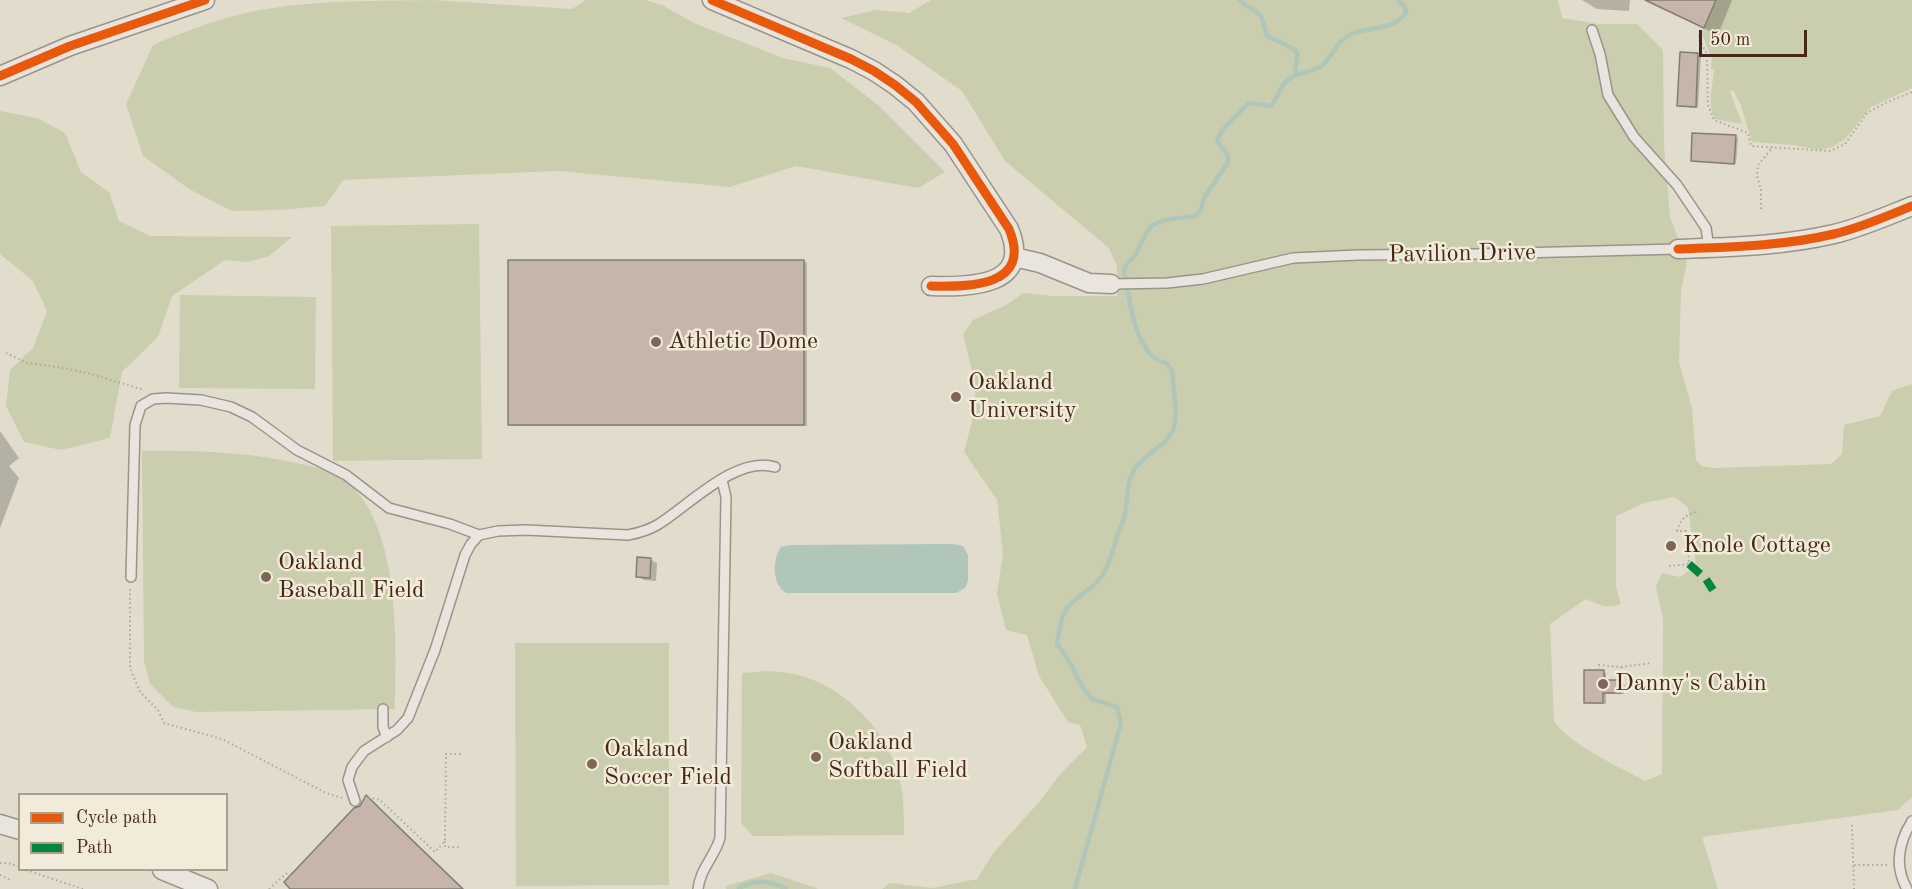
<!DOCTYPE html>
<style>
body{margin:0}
#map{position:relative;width:1912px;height:889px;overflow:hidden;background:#e2dccd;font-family:"Old Standard TT",serif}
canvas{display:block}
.legend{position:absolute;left:18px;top:793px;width:210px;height:78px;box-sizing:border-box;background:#f2ebd9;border:2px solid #ad9d8c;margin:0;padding:8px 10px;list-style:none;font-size:18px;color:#462719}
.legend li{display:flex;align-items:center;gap:12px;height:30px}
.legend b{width:30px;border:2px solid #ad9d8c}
.scale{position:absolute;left:1699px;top:30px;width:108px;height:27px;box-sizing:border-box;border:3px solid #462719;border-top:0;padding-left:8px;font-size:18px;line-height:21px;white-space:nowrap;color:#462719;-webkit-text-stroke:4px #f2ebd9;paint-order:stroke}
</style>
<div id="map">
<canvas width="1912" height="889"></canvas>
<ul class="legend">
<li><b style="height:8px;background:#e8590c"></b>Cycle path</li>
<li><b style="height:8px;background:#00873e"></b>Path</li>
</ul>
<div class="scale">50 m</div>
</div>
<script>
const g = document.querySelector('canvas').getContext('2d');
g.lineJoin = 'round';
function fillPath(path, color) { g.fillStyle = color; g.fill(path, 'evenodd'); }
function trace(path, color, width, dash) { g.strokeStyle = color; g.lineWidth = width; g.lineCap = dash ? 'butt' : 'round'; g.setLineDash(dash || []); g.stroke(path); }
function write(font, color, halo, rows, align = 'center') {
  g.font = font + ' "Old Standard TT",serif'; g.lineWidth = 5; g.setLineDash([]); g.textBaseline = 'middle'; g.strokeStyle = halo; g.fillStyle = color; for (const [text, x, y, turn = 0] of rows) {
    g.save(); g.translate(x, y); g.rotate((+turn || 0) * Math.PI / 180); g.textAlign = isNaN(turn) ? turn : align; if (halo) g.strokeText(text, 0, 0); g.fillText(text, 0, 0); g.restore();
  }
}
fillPath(new Path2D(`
 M432 0 572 9 586 0H646L662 5 694 23 783 58 830 68 878 105 945 172 918 188 796 166 730 187 559 171 343 180 325 206 280 210 232 211 189 189 143 156 126 104 153 45C190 29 227 15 267 9 319 0 379 1 432 0Z
 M931 0H1558L1562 18 1598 24H1637L1663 50 1664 145 1670 217 1687 262 1681 292 1679 362 1692 408 1696 460 1702 466 1714 468 1831 464 1842 454 1844 425 1880 416 1892 391 1912 384V797L1898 810 1702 837 1718 889H882L890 883 933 888 977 879 994 852 1039 802 1061 773 1087 747 1080 725 1068 722 1039 676 1027 635 1006 630 997 594 1003 553 997 500 964 452 972 421 976 387 963 334 973 320 1006 305 1023 293 1053 296H1117V266L1109 248 1005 161 962 91 898 46 841 18 876 10 909 13ZM1674 497 1688 507 1696 566 1680 577 1662 573 1656 586 1663 620 1662 774 1645 781C1620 767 1570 745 1554 721L1550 624 1586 599C1599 605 1607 609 1621 604L1616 587V516L1644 503Z
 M1715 0H1912V88L1871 107 1845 139 1832 147 1821 150 1793 145 1752 142 1740 103 1733 90 1730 91 1742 124 1715 119C1707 105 1713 84 1714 69H1711L1712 55H1710L1702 33Z
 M0 111 37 118 65 133 81 172 109 192 119 221 150 236 292 237 269 256 248 262 225 260 172 296 158 337 122 372 110 438 61 450 24 442 6 406 10 370 33 348 47 311 33 281 0 254Z
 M479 224 482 459 333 461 331 226Z
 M180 295 316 297 315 389 179 388Z
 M142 451C195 450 249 452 301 464 314 467 329 470 340 477 402 517 396 644 395 709L196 712 173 707 150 684 144 661Z
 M515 643H669V885L516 886Z
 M767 671C781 672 795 673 808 678 850 693 887 732 899 776 904 795 904 815 904 835L753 836 741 823 742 673Z
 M771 873 816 888 818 889H726V886Z`), '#caceae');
fillPath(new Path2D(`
 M953 544 963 546 968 555V581L965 588 956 593H786C772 585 772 559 781 547L790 545Z`), '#afc6b9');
fillPath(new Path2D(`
 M1582 0H1630L1629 11 1597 9Z
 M1645 0H1732L1718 35Z
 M1681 53 1701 56 1698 108 1678 106Z
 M1735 137 1738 138 1736 164 1692 161Z
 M804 261 807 263V426H512L509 424Z
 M0 431 19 458 9 466 19 478 0 528Z
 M651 560 657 563 656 581 644 580 637 576Z
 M1603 672 1606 673V681L1624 683V694H1606V704L1588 703 1585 702Z
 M366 798 373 801 464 889H293L361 807Z`), '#0003');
trace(new Path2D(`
 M1239 0 1261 16 1267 36 1294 49 1298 54 1295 68 1297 75
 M739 888C755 879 770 880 786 889
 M1075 889 1121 723 1117 707 1092 699 1081 685 1069 661 1057 644C1059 634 1060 621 1064 613 1073 596 1094 590 1103 574 1112 560 1112 551 1117 536 1120 528 1124 521 1125 514 1128 500 1126 487 1132 474 1140 455 1165 449 1173 430 1179 414 1173 389 1172 371L1168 364C1163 362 1156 360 1152 356 1132 335 1130 299 1124 272L1126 265 1135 256 1146 233 1153 225 1164 220 1195 216 1200 212 1204 198 1228 162C1229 151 1222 150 1217 141L1221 132 1248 103 1271 106C1279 96 1280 84 1292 77 1302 72 1314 72 1323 65 1333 56 1337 40 1351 34 1370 26 1393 31 1406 13L1405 7 1398 0`), '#afc6b9', 4.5);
const building = new Path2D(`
 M1645 0H1716L1704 28Z
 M1680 52 1698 53 1696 107 1677 106Z
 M1692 133 1736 135 1734 164 1691 161Z
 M508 260H804V425H508Z
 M637 557 651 558 650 578 636 577Z
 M1584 670H1604V680H1621V693H1603V703H1584Z
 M366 795 415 843 463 889H290L284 882 354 808 360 806Z`);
fillPath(building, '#c5b5ab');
trace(building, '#847c72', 1.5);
const service = new Path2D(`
 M1592 30 1600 54 1608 95 1634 137 1677 185 1706 228 1709 248
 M1111 284 1167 283 1203 279 1293 258 1358 255 1477 254 1678 249
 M131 577 135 425 141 406 153 399 166 398 201 400 231 407 252 417 297 450 346 475 389 508 450 524 479 535 498 531 526 530 628 535C639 533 649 530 659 524 689 505 737 455 775 467
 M383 709V727L387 737
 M355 801 348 780 352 767 364 751 397 730 408 718 435 650 465 555 471 544 479 535
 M698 889C700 869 715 856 720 838L726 497 722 480
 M1907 889C1894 866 1899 842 1912 821`);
const minor = new Path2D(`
 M712 0 851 59 874 71 895 85 916 102 953 144 1009 229C1033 287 969 287 931 286
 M0 76 70 46 205 0
 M1678 249C1730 247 1783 246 1834 234 1860 228 1887 216 1912 206
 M1014 257 1040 263 1089 283 1111 284
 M0 824 20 830
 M162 870 208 889`);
trace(service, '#9b9389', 12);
trace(minor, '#9b9389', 21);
trace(new Path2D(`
 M1700 26 1699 39 1707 54 1708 105 1714 120 1748 133 1751 146 1830 151 1845 144 1867 113 1885 103 1912 92
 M1761 209V190L1757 176 1758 165 1773 147
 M6 353 27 363 64 368 91 374 144 390
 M1669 566 1689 564 1687 531H1677C1681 520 1684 515 1696 512
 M130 589V668L140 692 158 710 164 723 222 739 326 793 342 798
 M1621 667 1628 680 1627 686 1621 687
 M1599 670V665L1621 667 1652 663
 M364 796 380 800 435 852 445 841 446 754H462
 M1852 825 1854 889
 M445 841V847H461
 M0 863H8L20 867
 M1854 865H1887
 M26 870 83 889
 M0 875 10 880
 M269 889 287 873 290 876`), '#aca69f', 2, [1.5, 3]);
trace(service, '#e9e5de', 9);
trace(minor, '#e9e5de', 18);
trace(new Path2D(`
 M1689 564 1706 579 1713 590`), '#00873e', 8, [15, 8]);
trace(new Path2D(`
 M712 0 851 59 874 71 895 85 916 102 953 144 1009 229C1033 287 969 287 931 286
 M0 76 70 46 205 0
 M1678 249C1730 247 1783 246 1834 234 1860 228 1887 216 1912 206`), '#e8590c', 9);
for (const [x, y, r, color] of [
 [656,342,6,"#7d6658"],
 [956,397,6,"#7d6658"],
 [1671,546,6,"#7d6658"],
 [266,577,6,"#7d6658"],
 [1603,684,6,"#7d6658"],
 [816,757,6,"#7d6658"],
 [592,764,6,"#7d6658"]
]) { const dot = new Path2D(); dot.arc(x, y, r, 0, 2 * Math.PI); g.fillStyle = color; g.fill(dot); trace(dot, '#f2ebd9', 2); }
write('24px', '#462719', '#f2ebd9', [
 ["Pavilion Drive",1462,254,-1]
]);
write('24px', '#462719', '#f2ebd9', [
 ["Athletic Dome",668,342],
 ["Oakland",968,383],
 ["University",968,411],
 ["Knole Cottage",1683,546],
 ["Oakland",278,563],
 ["Baseball Field",278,591],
 ["Danny's Cabin",1615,684],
 ["Oakland",828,743],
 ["Softball Field",828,771],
 ["Oakland",604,750],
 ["Soccer Field",604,778]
], 'left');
</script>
